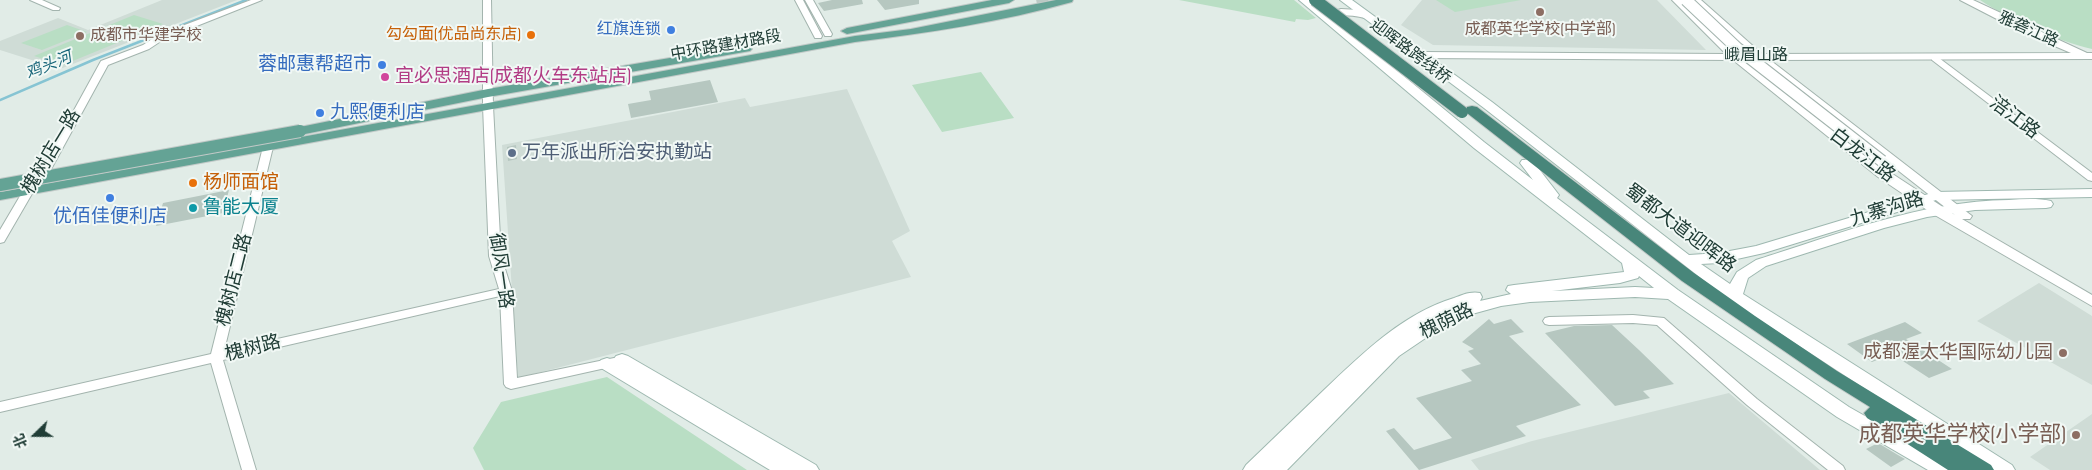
<!DOCTYPE html>
<meta charset="utf-8">
<style>
body{margin:0}
#map{position:relative;width:2092px;height:470px;overflow:hidden;background:#e1ece7;font-family:"Sofia Sans Condensed","Noto Sans SC",sans-serif}
canvas{display:block}
.north{position:absolute;left:10px;top:410px;width:50px;height:50px;-webkit-text-stroke:4px #f1f8f5;paint-order:stroke;rotate:248deg;font-size:14px;font-weight:700;line-height:20px;text-align:center;color:#203d36}
.north::after{content:'';display:block;margin:auto;width:18px;height:22px;background:#203d36;clip-path:polygon(50% 0,100% 100%,50% 72%,0 100%)}
</style>
<div id="map">
<canvas width="2092" height="470"></canvas>
<div class="north">北</div>
</div>
<script>
const g = document.querySelector('canvas').getContext('2d');
g.lineJoin = 'round';
function fillPath(path, color) { g.fillStyle = color; g.fill(path, 'evenodd'); }
function trace(path, color, width, dash) { g.strokeStyle = color; g.lineWidth = width; g.lineCap = dash ? 'butt' : 'round'; g.setLineDash(dash || []); g.stroke(path); }
function write(font, color, halo, rows, align = 'center') {
  g.font = font + ' "Sofia Sans Condensed","Noto Sans SC",sans-serif'; g.lineWidth = 4; g.setLineDash([]); g.textBaseline = 'middle'; g.strokeStyle = halo; g.fillStyle = color; for (const [text, x, y, turn = 0] of rows) {
    g.save(); g.translate(x, y); g.rotate((+turn || 0) * Math.PI / 180); g.textAlign = isNaN(turn) ? turn : align; if (halo) g.strokeText(text, 0, 0); g.fillText(text, 0, 0); g.restore();
  }
}
fillPath(new Path2D(`
 M162 0H237L60 69 0 50V41L58 18 88 30Z
 M1422 0H1657L1706 50 1433 45 1401 25Z
 M847 89 910 231 892 241 911 277 518 378 502 145 745 98 750 107Z
 M2039 283 2092 316V385L1977 321Z
 M1729 393 1820 470H1479L1471 460 1532 441Z
 M2092 414V470H2050L2030 457Z`), '#cfdcd6');
fillPath(new Path2D(`
 M1179 0H1294L1316 18 1308 20 1296 19 1295 22Z
 M1436 0H1521L1455 12Z
 M1980 0H2092V49C2055 40 2012 21 1980 0Z
 M134 15 163 24 63 65 34 56Z
 M67 25 87 32 42 50 21 43Z
 M981 72 1014 118 942 132 912 85Z
 M607 377 747 470H484L473 448 501 402Z`), '#b9dec4');
trace(new Path2D(`
 M0 100 93 60 246 0`), '#86c4d3', 2.5);
fillPath(new Path2D(`
 M832 0H862L863 4 824 11 818 3Z
 M877 0H919V4L885 10Z
 M710 80 718 102 631 118 628 104 651 100 649 91Z
 M516 145 517 159 508 161 507 147Z
 M229 190 223 213 156 226 163 203Z
 M1489 319 1494 324 1511 319 1524 332 1509 336 1581 405 1516 426 1526 436 1419 470 1386 431 1394 428 1414 450 1452 438 1416 398 1472 381 1461 370 1481 364 1468 351 1474 349 1462 342Z
 M1905 322 1922 333 1906 339 1952 369 1929 378 1892 354 1872 362 1847 344Z
 M1612 325 1639 350 1674 384 1643 391 1650 398 1615 406 1545 333 1574 326Z
 M1878 443 1898 455 1905 459 1891 467 1866 449Z`), '#b6c7c0');
trace(new Path2D(`
 M1037 4 1056 0`), '#bac9c4', 12, [12, 6]);
const minor = new Path2D(`
 M30 0H42L60 8 59 10H53Z
 M251 0H262L164 39 149 49 108 65 49 173 33 192 4 242 0 243V230L23 191 40 172 101 61 143 45 158 35Z
 M483 0H491L493 106 501 256 512 291 517 378 614 358 619 359 620 362 619 365 511 389 506 387 504 384 500 296 223 360 256 470H242L211 363 0 412V402L211 354 263 147 268 144 273 147 224 351 499 289 489 256 483 106Z
 M795 0H803L822 36 821 38H815Z
 M805 0H813L832 34 831 36H825Z
 M1935 55 2092 173V181L2088 180 1932 60V56Z
 M1633 315 1664 318 1757 399 1843 466 1845 470H1828L1747 405 1657 325 1633 323 1549 325 1545 324 1543 321 1545 318 1549 317Z`);
const tertiary = new Path2D(`
 M1672 0H1683L1739 54H1749L1690 0H1701L1762 54 2071 53 2024 33 1960 0H1973L2087 53H2092V59L1770 60 1972 216 1970 219H1962L2092 295V306L1933 214 1878 177 1733 60 1421 58 1416 55 1421 52 1726 54ZM1747 60H1757L1955 215 1888 171Z
 M1341 9 1359 10 1373 16 1368 19C1357 16 1348 14 1337 17V24H1329L1327 15 1328 13Z`);
const secondary = new Path2D(`
 M1299 0H1311L1484 142 1533 180 1520 163 1522 160H1532L1559 195 1557 198 1678 290 1849 407 1951 465 1954 470H1928L1837 417 1668 299 1635 297 1530 302 1501 306 1472 314 1430 335 1399 356 1287 470H1243L1246 465C1272 440 1298 415 1324 390 1362 354 1402 314 1454 298 1462 295 1471 291 1480 293L1482 297 1480 301 1471 303 1511 294 1506 290 1508 286 1514 285 1624 272 1622 263 1474 148ZM1639 276 1654 288 1635 287 1552 291 1620 283 1638 278Z
 M1340 0H1352L1492 102 1689 255 1719 253 1756 246 1935 192 2092 189V197L1936 200 1764 253 1719 263 1701 264 1730 284 1737 272 1756 260C1839 234 1921 201 2009 200 2023 199 2038 198 2051 201L2053 204 2051 207 2046 208 1975 210 1927 217 1884 228 1766 266 1748 278 1743 294 2012 465 2015 470H1990L1729 300 1484 108Z
 M622 354 628 356 816 465 819 470H770L601 368 598 364 601 360 607 358 613 360 616 356Z`);
const primary = new Path2D(`
 M992 0H1014L1009 3 847 34 841 31 847 28Z
 M1056 0H1073L1072 2C1001 22 927 33 855 42L0 200V192L855 36 911 29Z
 M746 45 752 49 750 51 488 97 300 135 293 131 300 127 488 89Z`);
const trunk = new Path2D(`
 M1472 106 1477 107 1694 273 1755 316 1837 371 1991 465 1994 470H1948L1867 418 1864 413 1870 407 1825 379 1682 281 1467 113 1466 110 1467 107Z`);
trace(minor, '#a3b4ae', 2);
trace(tertiary, '#a3b4ae', 2);
trace(secondary, '#9eb8b0', 2);
trace(primary, '#c1c9c7', 2);
trace(trunk, '#c1c9c7', 2);
fillPath(minor, '#fff');
fillPath(tertiary, '#fff');
fillPath(secondary, '#fff');
fillPath(primary, '#64a395');
fillPath(trunk, '#48867a');
const tertiaryBridge = new Path2D(`
 M1686 0 1737 48 1882 161`);
const primaryBridge = new Path2D(`
 M0 185 300 131`);
const trunkBridge = new Path2D(`
 M1315 0 1462 112`);
trace(tertiaryBridge, '#a3b4ae', 13, []);
trace(primaryBridge, '#c1c9c7', 14, []);
trace(trunkBridge, '#c1c9c7', 14, []);
trace(tertiaryBridge, '#fff', 11);
trace(primaryBridge, '#64a395', 12);
trace(trunkBridge, '#48867a', 12);
for (const [x, y, r, color] of [
 [1540,12,5,"#8d6e63"],
 [671,30,5,"#3f7fe0"],
 [531,35,5,"#e8710a"],
 [80,36,5,"#8d6e63"],
 [382,65,5,"#3f7fe0"],
 [385,77,5,"#d1479c"],
 [320,113,5,"#3f7fe0"],
 [512,153,5,"#5c6f8a"],
 [193,183,5,"#e8710a"],
 [110,198,5,"#3f7fe0"],
 [193,208,5,"#0f9aa8"],
 [2063,353,5,"#8d6e63"],
 [2076,435,5,"#8d6e63"]
]) { const dot = new Path2D(); dot.arc(x, y, r, 0, 2 * Math.PI); g.fillStyle = color; g.fill(dot); trace(dot, '#f1f8f5', 2); }
write('16px', '#366cbe', '#f1f8f5', [
 ["红旗连锁",661,30]
], 'right');
write('16px', '#785e54', '#f1f8f5', [
 ["成都英华学校(中学部)",1540,30],
 ["成都市华建学校",90,36,"left"]
]);
write('16px', '#203d36', '#f1f8f5', [
 ["雅砻江路",2028,30,24],
 ["中环路建材路段",726,46,-10],
 ["迎晖路跨线桥",1410,52,37],
 ["峨眉山路",1756,56]
]);
write('16px', '#c56008', '#f1f8f5', [
 ["勾勾面(优品尚东店)",521,35]
], 'right');
write('italic 16px', '#19667a', '#f1f8f5', [
 ["鸡头河",49,66,-22]
]);
write('19px', '#366cbe', '#f1f8f5', [
 ["蓉邮惠帮超市",372,65],
 ["九熙便利店",330,113,"left"],
 ["优佰佳便利店",110,217,"center"]
], 'right');
write('19px', '#b23c85', '#f1f8f5', [
 ["宜必思酒店(成都火车东站店)",395,77]
], 'left');
write('19px', '#203d36', '#f1f8f5', [
 ["涪江路",2014,118,37],
 ["槐树店一路",52,152,-59],
 ["白龙江路",1862,156,37],
 ["九寨沟路",1887,210,-17],
 ["蜀都大道迎晖路",1680,229,37],
 ["御风一路",500,271,82],
 ["槐树店二路",235,280,-76],
 ["槐荫路",1447,322,-26],
 ["槐树路",253,349,-14]
]);
write('19px', '#4e5e75', '#f1f8f5', [
 ["万年派出所治安执勤站",522,153]
], 'left');
write('19px', '#c56008', '#f1f8f5', [
 ["杨师面馆",203,183]
], 'left');
write('19px', '#0d838f', '#f1f8f5', [
 ["鲁能大厦",203,208]
], 'left');
write('19px', '#785e54', '#f1f8f5', [
 ["成都渥太华国际幼儿园",2053,353]
], 'right');
write('22px', '#785e54', '#f1f8f5', [
 ["成都英华学校(小学部)",2066,435]
], 'right');
</script>
